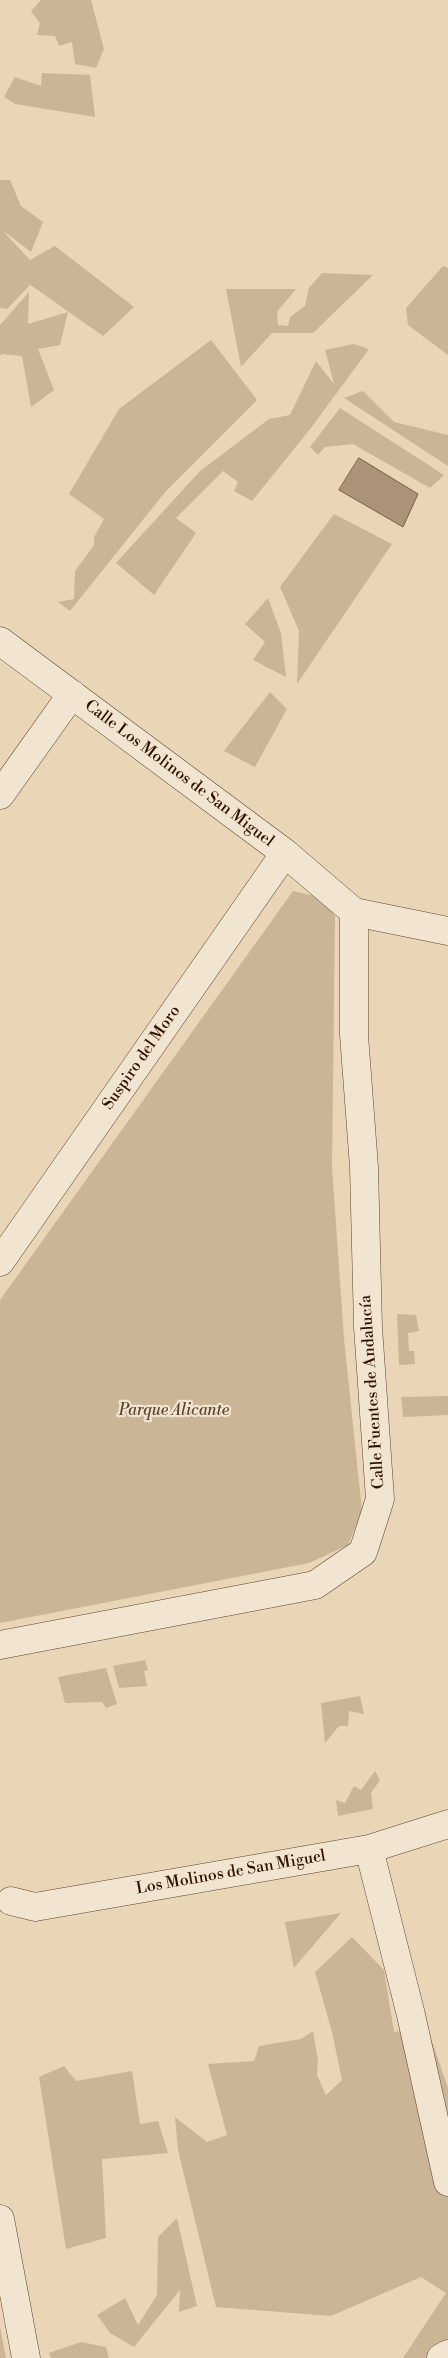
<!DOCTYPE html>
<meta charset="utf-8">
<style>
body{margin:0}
canvas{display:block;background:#e9d6b6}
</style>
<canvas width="448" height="2358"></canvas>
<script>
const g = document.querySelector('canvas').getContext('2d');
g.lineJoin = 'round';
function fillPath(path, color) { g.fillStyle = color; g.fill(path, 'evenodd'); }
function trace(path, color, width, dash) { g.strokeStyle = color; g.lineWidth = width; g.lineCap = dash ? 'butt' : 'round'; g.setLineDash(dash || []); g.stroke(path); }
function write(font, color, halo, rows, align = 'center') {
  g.font = font + ' "Libre Bodoni",serif'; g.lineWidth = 4.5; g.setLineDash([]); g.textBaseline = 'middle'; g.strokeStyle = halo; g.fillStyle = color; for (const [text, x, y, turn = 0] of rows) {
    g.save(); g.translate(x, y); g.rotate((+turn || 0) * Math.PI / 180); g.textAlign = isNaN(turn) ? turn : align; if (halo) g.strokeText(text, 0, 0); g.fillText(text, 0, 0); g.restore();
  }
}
fillPath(new Path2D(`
 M41 0H91L104 49 96 68 75 64 72 42 59 46 55 36 37 35 40 23 31 11Z
 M42 73 90 75 95 117 15 104 4 97 15 77 41 86Z
 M0 180H10L21 206 43 222 31 252 2 230 30 260 55 246 134 307 103 336 22 279 30 285 7 309 0 308Z
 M443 266 448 268V355L408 325 406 308Z
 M322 273 373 275 313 333H272L241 367 226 289H296L277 312 278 325 288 326 290 317 305 306 309 288Z
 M29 292 28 324 68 312 60 345 38 349 54 390 31 407 22 356 2 354 0 356V325Z
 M211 340 257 400 166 491 70 611 58 602 74 599 75 571 94 545V537L104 519 69 494 119 409Z
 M354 344 369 349 311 428 252 501 234 491 238 482 223 471 176 518 196 533 154 595 116 563 200 471 269 419 290 415 316 361 334 384 325 350Z
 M363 391 394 422 448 435V466L344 398Z
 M340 408 444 475 430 488 353 444 325 447 318 455 310 447Z
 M334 514 392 544 297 684 299 631 280 587Z
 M268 598 281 633 286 677 253 660 265 642 245 624Z
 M270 692 287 709 255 767 224 751Z
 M293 891 323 898 335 916 332 1167 344 1339 362 1511 348 1545 309 1563 0 1623V1300Z
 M397 1314 416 1315 419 1331 408 1333 409 1351H414L415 1364 399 1365Z
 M448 1396V1415L403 1417 401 1397Z
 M145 1660 148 1670 144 1671 147 1686 119 1688 113 1666Z
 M106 1668 117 1704 106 1708 102 1702 65 1703 58 1677Z
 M360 1696 364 1714 349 1711 348 1726H339L325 1743 321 1703Z
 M375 1771 380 1780 371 1793 373 1809 338 1816 336 1800 345 1803 354 1786 361 1790Z
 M341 1913 294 1968 285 1922Z
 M352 1937 384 1970 394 2032 427 2027 448 2088V2358H403L446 2293 421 2277 331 2316 216 2307 178 2150 175 2117 207 2142 227 2135 208 2064 254 2061 259 2046 301 2039 313 2031 318 2060 317 2075 326 2095 342 2080 332 2032 315 1972Z
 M64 2066 76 2081 132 2071 140 2124 158 2121 168 2153 102 2159 106 2238 66 2249 39 2077Z
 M177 2218 197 2306 179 2312 180 2290 134 2347 110 2333 97 2315 125 2298 138 2325 157 2295 158 2237Z
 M0 2327 6 2358H0Z
 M81 2342 106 2347 109 2358H51L49 2353Z`), '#cab597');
const water = new Path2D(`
 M359 458 418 494 403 527 339 490Z`);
fillPath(water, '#aa9378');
trace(water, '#7a5f48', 1);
const minor = new Path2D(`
 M0 641 285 853 354 912 448 931
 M0 795 72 694
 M0 1262 285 853
 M0 1645 315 1585 363 1552 380 1499 368 1327 364 1167 354 1035V912
 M369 1849 411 2015 448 2182
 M11 1901 35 1907 369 1849 448 1824
 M0 2219 26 2358
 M441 2358 448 2354`);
trace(minor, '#5f432e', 29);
trace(minor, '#f1e4d0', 28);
write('16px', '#311200', '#f1e4d0', [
 ["Calle Los Molinos de San Miguel",179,774,37],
 ["Suspiro del Moro",142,1058,-55],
 ["Calle Fuentes de Andalucía",373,1392,-94],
 ["Los Molinos de San Miguel",231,1873,-10]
]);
write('italic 16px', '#5f432d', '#f1e4d0', [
 ["Parque Alicante",174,1411]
]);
</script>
